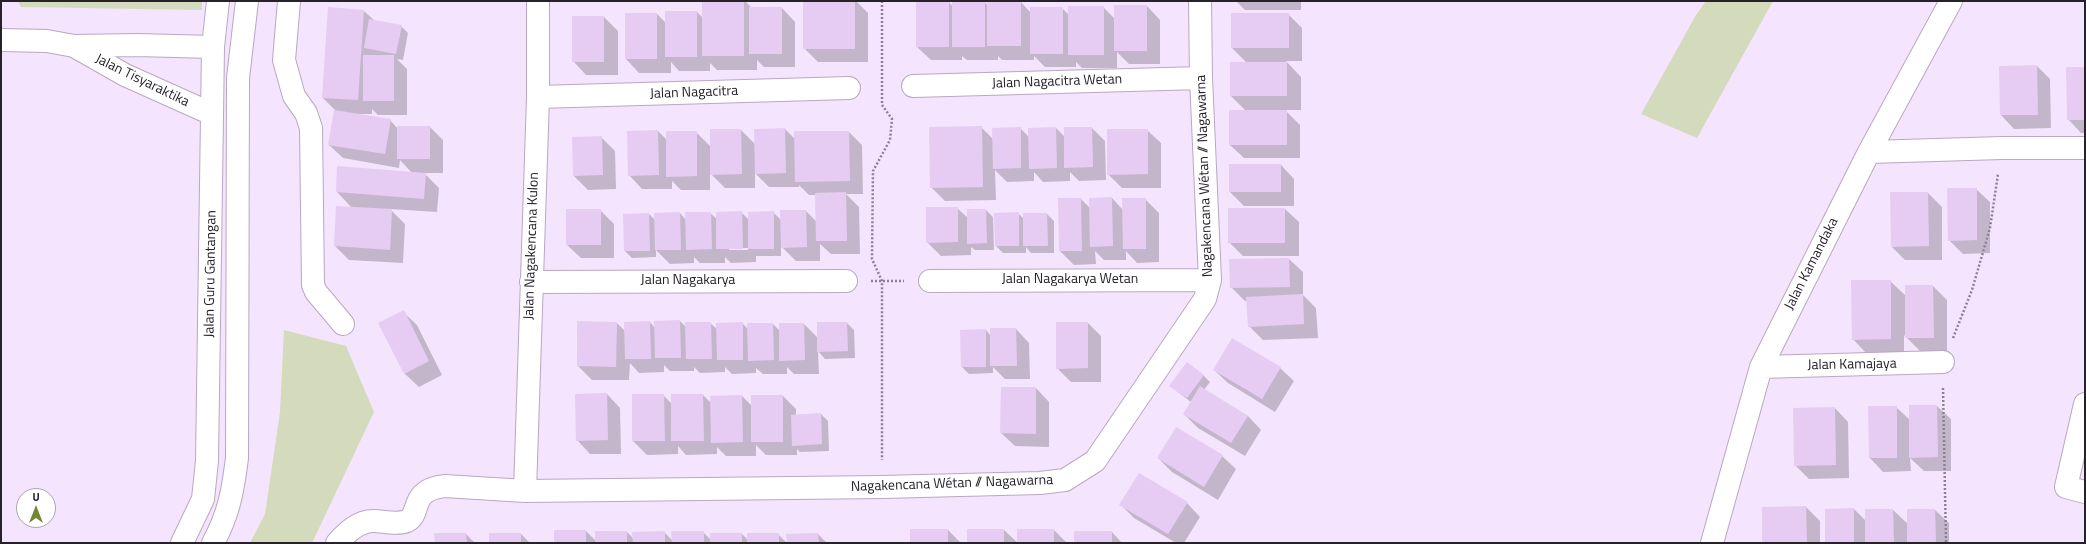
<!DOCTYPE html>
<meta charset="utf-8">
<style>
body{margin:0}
#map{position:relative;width:2086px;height:544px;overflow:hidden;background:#f5e4fd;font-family:"Titillium Web",sans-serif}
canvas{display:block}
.frame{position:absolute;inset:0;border:2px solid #27212a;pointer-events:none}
.north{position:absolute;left:16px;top:488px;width:40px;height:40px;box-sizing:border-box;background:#fff;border:1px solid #a9a6aa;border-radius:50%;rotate:0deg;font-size:11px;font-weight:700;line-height:16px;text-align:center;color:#27212a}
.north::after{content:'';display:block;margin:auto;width:14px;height:18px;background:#768534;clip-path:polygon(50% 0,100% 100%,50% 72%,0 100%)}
</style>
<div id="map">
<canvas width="2086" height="544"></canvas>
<div class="frame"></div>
<div class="north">U</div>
</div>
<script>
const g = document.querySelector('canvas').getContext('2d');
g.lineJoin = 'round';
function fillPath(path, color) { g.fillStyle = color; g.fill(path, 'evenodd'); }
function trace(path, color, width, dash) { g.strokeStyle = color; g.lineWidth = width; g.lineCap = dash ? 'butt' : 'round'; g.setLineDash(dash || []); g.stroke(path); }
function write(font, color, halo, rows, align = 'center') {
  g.font = font + ' "Titillium Web",sans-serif'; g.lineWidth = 3; g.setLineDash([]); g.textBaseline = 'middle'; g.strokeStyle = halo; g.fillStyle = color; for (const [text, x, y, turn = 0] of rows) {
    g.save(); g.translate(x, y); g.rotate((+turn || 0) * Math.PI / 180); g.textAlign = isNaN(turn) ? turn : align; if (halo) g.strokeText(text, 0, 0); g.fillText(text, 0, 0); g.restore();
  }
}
fillPath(new Path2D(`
 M18 1H202V10L21 7Z
 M1706 1H1773L1697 138 1641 114 1696 15Z
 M284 330 346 346 374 412 312 543H250L265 514 280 412Z`), '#d3dbbc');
fillPath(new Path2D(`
 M703 1H745L752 8H782L795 22V67H764L757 60V70H717L710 63V71H679L671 62V73H639L626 59V14H657L666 23 697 12 703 18Z
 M804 1H856L868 13V62H818L804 48Z
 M1020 1 1031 13 1062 8 1069 15 1103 7 1115 19 1147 6 1160 20V64H1129L1117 52V68H1082L1076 62V67H1045L1034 56V60H1002L998 56V60H967L962 56V60H931L917 47 949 2 953 7 985 2 988 6Z
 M1236 1H1301V10H1245Z
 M364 11 375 21 401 26 408 33 403 60 397 59 407 69V115H378L372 109V114H351L390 120 398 129 430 127 443 140V173H424L439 188 437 212 390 209 405 224 403 263 349 260 335 246 337 207 352 208 337 192 412 173 400 160 399 168 343 158 329 145 336 111 323 98Z
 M1288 14 1302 28V61H1286L1301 77V110H1285L1300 125V158H1244L1230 145 1246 111 1231 96V63H1247L1232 48Z
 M604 17 618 31V75H586L573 61Z
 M2037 66 2050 79 2051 128 2014 129 2001 115 2000 67Z
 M2085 68V133H2081L2068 119Z
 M981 127 993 139 1020 128 1029 137 1056 128 1065 137 1092 128 1105 141 1106 180 1079 181 1070 172V181L1043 182 1034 172V181L1007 182 995 170 996 200 945 201 931 187Z
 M785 129 795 139 849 132 862 145 863 194H846L859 207 860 254H831L820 244V261H796L781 246V256H756V262L731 263 725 257V263H700L694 257V263L670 264 656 250V257L632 258 625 251 649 214 656 221 680 213 686 220 710 213 717 219 741 212 749 220 773 212 782 221 806 211 817 222 816 195H809L799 185V187H769L755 173V188H725L710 173V190H681L672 181V189H642L629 175 658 131 667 140 696 132 711 147 741 130 755 144ZM729 248H748V250H729Z
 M1147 130 1161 143V188H1122L1108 174Z
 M601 137 615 151 616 189 588 190 574 176Z
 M1281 165 1294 179V206H1244L1230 192Z
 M1976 189 1990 202V253L1963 254 1949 240Z
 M1891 193H1928L1942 207V260H1905L1892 247Z
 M1112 198 1123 210 1145 199 1159 213V262L1137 263 1126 251V260H1104L1095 251 1096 264 1074 265 1060 251 1081 199 1090 208Z
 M957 208 968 218V210H986L993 217 994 250H975L971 247V255L941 256 927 242Z
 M1285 209 1299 222V256H1243L1229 242Z
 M600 210 614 224V258H581L567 245Z
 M1018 213 1024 219 1047 214 1054 221V253H1031L1026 247V253H1003L996 246Z
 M1289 259 1303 272V295L1316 308 1318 338 1263 340 1249 326 1248 301H1245L1231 287Z
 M1890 281 1906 296 1933 286 1947 300V351H1920L1904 335V352L1866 353 1853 339Z
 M403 312 417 325 442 375 419 387 405 374 379 323Z
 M680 321 686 327 710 323 717 329 742 323 748 329 773 324 780 331 804 324 818 338 847 323 854 330 855 358 825 359 818 351 819 374H794L787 367V374H763L756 368V373L732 374 725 367V372L700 373 694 367V371H670L664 365V372L639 373 630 363 629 380H592L578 366 616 322 625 331 650 322 655 328Z
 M1087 322 1101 336V382H1071L1057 368Z
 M1016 329 1029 343 1030 379H1005L993 367V373L969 374 962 367 986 330 991 336Z
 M1280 368 1294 381 1275 412 1228 383 1214 370Z
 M1203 375 1210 382 1204 390 1248 416 1261 430 1245 456 1198 428 1184 414 1191 402 1170 386Z
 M1036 388 1049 402V447L1015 446 1001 433Z
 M607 394 620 408 621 454H590L577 440Z
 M663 395 672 404 703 395 711 403 742 396 752 406 783 396 796 409V415L821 414 828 421 829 451 800 452 797 449V455H766L756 445V456H726L717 447V454L686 455 678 446V454L647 455 633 441Z
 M1937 406 1951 419V471H1924L1910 458 1911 471 1883 472 1870 458 1896 407 1910 420Z
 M1835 408 1848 422 1849 478 1809 479 1795 465Z
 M1222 456 1236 469 1218 500 1172 472 1158 458Z
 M1187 503 1200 517 1184 543H1176L1134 518 1121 505Z
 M1806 507 1820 521V543H1763Z
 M1854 509 1866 521V510H1893L1908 524 1935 510 1949 523V543H1826Z
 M948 530 961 543H911Z
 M968 530H1004L1018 543H968Z
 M1054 530 1067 543H1018Z
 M586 531 596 541 627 532 634 539 664 532 673 541 703 532 711 540 742 534 748 540 778 534 787 543H555Z
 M1112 532 1122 543H1075Z
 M466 534 475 543H436Z
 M521 534 530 543H490Z
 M818 534 827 543H788Z`), '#0003');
fillPath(new Path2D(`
 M702 1H744V56H702Z
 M803 1H855V49H803Z
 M916 1H949V47H916Z
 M952 1H985V47H952Z
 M987 1H1021V46H987Z
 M1114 5H1147V51H1114Z
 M1068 6H1104V55H1068Z
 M328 7 364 10 358 100 322 98Z
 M749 7H782V54H749Z
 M1030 7H1063V54H1030Z
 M665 11H697V57H665Z
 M625 13H657V59H625Z
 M1231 13H1289V48H1231Z
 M572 16H604V62H572Z
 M369 19 402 25 396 54 364 48Z
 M363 55H394V101H363Z
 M1230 62H1287V96H1230Z
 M2037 65 2038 115H2000L1999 66Z
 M2066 67H2085V120H2067Z
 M334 110 391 119 385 154 328 145Z
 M1229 110H1287V145H1229Z
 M397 126H430V159H397Z
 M982 126 983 187 930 188 929 127Z
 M1021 127V168L993 169 992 128Z
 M1056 127 1057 168 1029 169 1028 128Z
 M1064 127H1092L1093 167 1064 168Z
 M785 128 786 173 755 174 754 129Z
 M710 129H741L742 174 710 175Z
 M1107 129H1148V174L1107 175Z
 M658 130 659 175 628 176 627 131Z
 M666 131H697V176L666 177Z
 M794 131H849L850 181 795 182Z
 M602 136 603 175 573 176 572 137Z
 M1229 164H1281V192H1229Z
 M337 166 426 173 424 199 336 192Z
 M1947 188H1977V240L1948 241Z
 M846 192 847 241H816L815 193Z
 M1890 192H1928L1929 246 1891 247Z
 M1112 197 1113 246 1090 247 1089 198Z
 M1058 198H1081L1082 251H1059Z
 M1122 198H1146V249H1123Z
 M336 206 392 209 390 250 334 246Z
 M926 207H958V242L926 243Z
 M1228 208H1285V243H1228Z
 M566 209H601V245H566Z
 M967 209H986L987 243 967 244Z
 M780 210H806L807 247 781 248Z
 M742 211 743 249H716V212Z
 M774 211V249H748V212Z
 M680 212 681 250H655L654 213Z
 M685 212H711L712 249 686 250Z
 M1019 212V246H995L994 213Z
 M649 213 650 251H624L623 214Z
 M1023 213H1047L1048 246H1023Z
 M1289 258 1290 287 1230 288 1229 259Z
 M1851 280H1891V339L1852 340Z
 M1905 285H1933L1934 338H1905Z
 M1303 294 1304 324 1248 327 1246 297Z
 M404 310 429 361 404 374 378 323Z
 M680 320 681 358H655L654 321Z
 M577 321 617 322 616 367 577 366Z
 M650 321 651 359H625L624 322Z
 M685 322H711L712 359H686Z
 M743 322V360H717L716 323Z
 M817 322H847L848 351 817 352Z
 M1056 322H1088V368L1056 369Z
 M747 323H773L774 360 748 361Z
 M779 323H804L805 360 779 361Z
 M990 328H1016L1017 366H990Z
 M986 329V367H961L960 330Z
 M1232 338 1281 367 1262 399 1213 370Z
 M1187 362 1204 375 1187 398 1169 386Z
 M1200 386 1248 416 1231 443 1183 414Z
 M1001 387H1036V434L1000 433Z
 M607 393 608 440 576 441 575 394Z
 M632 394H664L665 441H632Z
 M671 394H703L704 441H671Z
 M742 395 743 442 711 443 710 396Z
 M751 395H783V442H751Z
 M1909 405H1937L1938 457 1909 458Z
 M1868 406H1897V458H1869Z
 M1835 407 1836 465 1794 466 1793 408Z
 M821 413 822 444 792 446 791 415Z
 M1176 427 1223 455 1204 487 1157 458Z
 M1139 473 1188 502 1168 534 1119 505Z
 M1806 506 1807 543H1762V507Z
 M1854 508V543H1825V509Z
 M1865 509H1893L1894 543H1865Z
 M1907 509H1935L1936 543H1907Z
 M910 529H948V543H910Z
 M967 529H1004V543H967Z
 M1017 529H1054V543H1017Z
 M554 530H586V543H554Z
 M595 531H627V543H595Z
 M665 531V543H633L632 532Z
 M671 531H704V543H672Z
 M1074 531H1112V543H1074Z
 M434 533H466L467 543H435Z
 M489 533H521V543H489Z
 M710 533H742V543H710Z
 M747 533H779V543H747Z
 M818 533 819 543H787L786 534Z`), '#e6cbf3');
const minor = new Path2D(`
 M289 1 284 60 294 96 306 113 311 128 313 285 316 292 343 324
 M1 40 47 41 74 46 137 45 213 47
 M74 46 125 75 212 114
 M913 86 1201 78
 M538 97 849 88
 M1869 152 2002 148H2085
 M930 281 1210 280
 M531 282 846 281
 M1761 367 1943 362
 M2085 404 2066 487 2085 492
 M525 491 538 97V1
 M182 543 203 499 207 461 213 47 218 1
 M213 543C229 514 233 490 237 458L238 78 247 1
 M337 543C346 533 358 521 373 521 383 521 397 525 407 521 422 514 408 490 445 486L525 491 882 487 1040 483 1065 480 1095 461 1205 299 1210 280 1201 78 1200 1
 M1712 543 1761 367 1869 152 1951 1`);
trace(minor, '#b9a8c0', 24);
trace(new Path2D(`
 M882 1V105L892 119 890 140 873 171 872 259 882 281V460
 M871 281H904
 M1953 338 1972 290 1990 228 1998 174
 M1943 388 1946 543`), '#8c8192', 2.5, [2, 2]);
trace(minor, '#fff', 22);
write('14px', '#27212a', '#fff', [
 ["Jalan Tisyaraktika",142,81,26],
 ["Jalan Nagacitra Wetan",1057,82,-2],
 ["Jalan Nagacitra",694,93,-2],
 ["Nagakencana Wétan // Nagawarna",1205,176,-92],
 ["Jalan Nagakencana Kulon",532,246,-88],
 ["Jalan Kamandaka",1812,264,-63],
 ["Jalan Guru Gantangan",211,274,-89],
 ["Jalan Nagakarya Wetan",1070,280],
 ["Jalan Nagakarya",688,281],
 ["Jalan Kamajaya",1852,365,-1],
 ["Nagakencana Wétan // Nagawarna",952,484,-2]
]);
</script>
